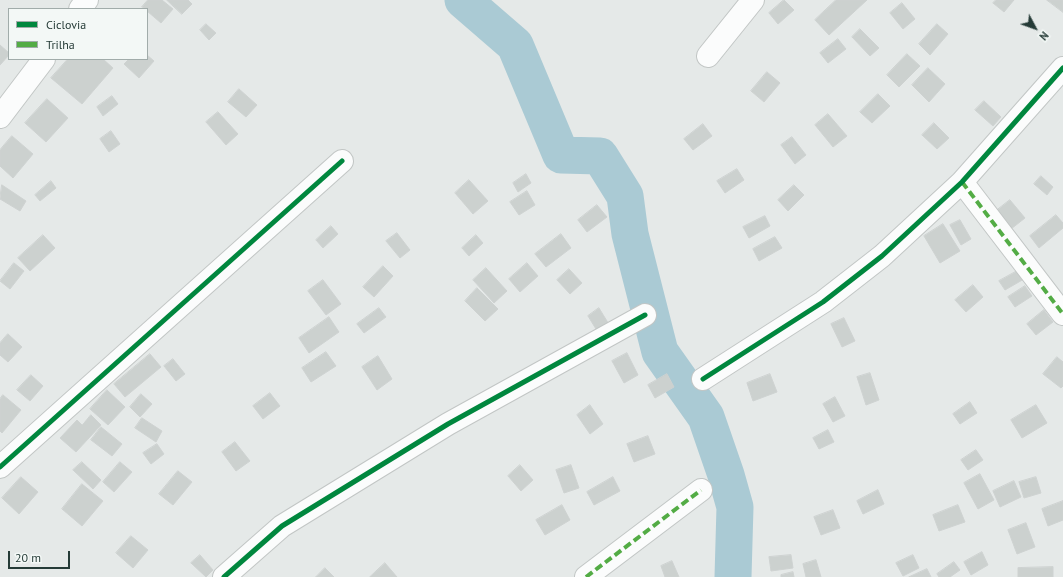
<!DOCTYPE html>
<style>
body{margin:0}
#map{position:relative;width:1063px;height:577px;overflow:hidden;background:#e5e9e8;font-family:"PT Sans",sans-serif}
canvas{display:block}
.legend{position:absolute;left:8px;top:8px;width:140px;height:52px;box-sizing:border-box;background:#f3f8f6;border:1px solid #a1acaa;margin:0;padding:5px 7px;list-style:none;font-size:12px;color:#253b37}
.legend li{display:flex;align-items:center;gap:8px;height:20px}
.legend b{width:20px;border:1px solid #a1acaa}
.north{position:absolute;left:1015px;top:8px;width:40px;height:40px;-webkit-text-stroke:3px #f3f8f6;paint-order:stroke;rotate:131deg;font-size:11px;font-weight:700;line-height:16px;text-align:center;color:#253b37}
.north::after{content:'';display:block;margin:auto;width:14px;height:18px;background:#253b37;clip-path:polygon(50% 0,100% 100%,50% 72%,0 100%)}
.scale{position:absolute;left:8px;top:551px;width:62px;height:18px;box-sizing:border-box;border:2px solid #253b37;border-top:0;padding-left:5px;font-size:12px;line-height:14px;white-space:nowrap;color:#253b37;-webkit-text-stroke:3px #f3f8f6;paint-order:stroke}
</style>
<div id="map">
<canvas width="1063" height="577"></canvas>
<ul class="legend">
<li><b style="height:5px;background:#00873e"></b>Ciclovia</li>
<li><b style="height:5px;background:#53ac45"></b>Trilha</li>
</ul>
<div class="north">N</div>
<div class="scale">20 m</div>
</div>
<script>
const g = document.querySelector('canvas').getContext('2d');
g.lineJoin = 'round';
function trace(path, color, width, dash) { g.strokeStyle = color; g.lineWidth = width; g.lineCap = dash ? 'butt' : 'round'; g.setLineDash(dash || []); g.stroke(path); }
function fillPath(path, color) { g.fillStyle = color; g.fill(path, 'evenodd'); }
trace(new Path2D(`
 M463 0 515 45 561 155 600 156 625 196 630 234 660 352 706 417 726 475 735 507 733 577`), '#aacad4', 37);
const building = new Path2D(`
 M148 0H162L173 9 161 23 147 11V9L142 7Z
 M167 0H188L192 4 182 14Z
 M784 0 794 10 778 24 769 13Z
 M836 0H867L829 35 815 20Z
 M996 0H1014L1004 12 993 3Z
 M1047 0H1063V12Z
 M902 3 915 19 903 29 890 13Z
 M206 24 216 33 209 40 200 30Z
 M937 24 948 34 930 55 919 44Z
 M860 29 879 48 870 56 852 37Z
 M838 39 846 49 828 63 820 53Z
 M0 45 9 53V55L0 65Z
 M907 54 920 66 899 87 887 75Z
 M147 55 154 61 139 78 124 64 129 59H147Z
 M68 59H103L113 68 82 104 51 78Z
 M928 68 945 84 929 102 912 85Z
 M767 72 780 83 764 102 751 91Z
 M239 89 257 105 246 117 228 102Z
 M878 94 890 106 872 123 860 112Z
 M112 96 118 104 103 116 97 107Z
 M47 99 68 118 46 142 25 123Z
 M984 101 1001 117 993 126 975 110Z
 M218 112 238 134 226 145 206 122Z
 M828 114 847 136 833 147 815 125Z
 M934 123 949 138 937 149 922 135Z
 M703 124 712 136 693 150 684 139Z
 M111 131 120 144 109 152 100 139Z
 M12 136 33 154 13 178 0 166V150Z
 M792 137 806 155 795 164 781 145Z
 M737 169 744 180 725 193 717 181Z
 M526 174 531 183 518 192 513 183Z
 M1041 176 1053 187 1047 195 1034 184Z
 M469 180 488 201 473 214 455 193Z
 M51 181 56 188 40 201 35 195Z
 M2 185 26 201 20 211 0 199Z
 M794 185 804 195 788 211 778 200Z
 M527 191 535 205 519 215 510 202Z
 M1010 200 1025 218 1011 229 996 211Z
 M597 205 607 217 587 232 578 220Z
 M1056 215 1063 223V228L1039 248 1030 236Z
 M765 216 770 226 749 238 743 227Z
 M960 220 971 239 961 245 950 225Z
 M943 224 960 251 940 263 924 236Z
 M331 226 338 234 323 248 316 240Z
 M397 233 410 250 400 258 386 241Z
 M561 234 571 248 546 267 535 254Z
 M43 235 55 248 30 271 18 258Z
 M476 235 483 243 469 256 462 248Z
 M775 237 782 248 759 261 753 249Z
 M14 263 24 271 10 289 0 281Z
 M527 263 538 276 520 292 509 279Z
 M383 266 393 276 374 297 363 287Z
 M486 268 507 291 494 303 473 280Z
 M569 269 582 283 570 294 557 280Z
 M1019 270 1024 279 1005 290 999 281Z
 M323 280 341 304 326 315 308 291Z
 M973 285 983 297 966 312 955 300Z
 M1025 286 1032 296 1015 307 1008 297Z
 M477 288 498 309 485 321 465 301Z
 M379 308 386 317 364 333 357 324Z
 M599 308 610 326 599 334 588 316Z
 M1044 310 1053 322 1036 335 1027 324Z
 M329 317 339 332 309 353 299 338Z
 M844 318 855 341 842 347 831 324Z
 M8 334 22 347 8 362 0 355V343Z
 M326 352 336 366 311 382 302 368Z
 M627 353 638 375 624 383 612 361Z
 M150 354 161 367 125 397 114 384Z
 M378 356 392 379 377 390 362 367Z
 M1057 357 1063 362V386L1061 388 1043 374Z
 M173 359 185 374 176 381 164 366Z
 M870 373 879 400 866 405 857 377Z
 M667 374 674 387 655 398 648 385Z
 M770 374 777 392 753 401 747 383Z
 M31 375 43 386 30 401 17 390Z
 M107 390 125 407 108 425 90 409Z
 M270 393 280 406 263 419 253 406Z
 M141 394 152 404 140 417 130 407Z
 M3 395 21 410 2 433 0 431V399Z
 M835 397 845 416 833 422 823 404Z
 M970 402 977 413 960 424 953 414Z
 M590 405 603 424 590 434 577 415Z
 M1036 405 1047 423 1022 438 1011 420Z
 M91 415 101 425 76 452 60 438 77 420 82 425Z
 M142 418 162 431 156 442 135 428Z
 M101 427 122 444 112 456 91 440Z
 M828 430 834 442 819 449 813 438Z
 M648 436 655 454 634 462 627 444Z
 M235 442 250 461 236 471 222 452Z
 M157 444 164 454 151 464 143 453Z
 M976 450 983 460 968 470 961 460Z
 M82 462 101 480 93 489 73 470Z
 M120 462 132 472 114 492 103 482Z
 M520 465 533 480 521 491 508 476Z
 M571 465 579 488 564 493 556 470Z
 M178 471 192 482 173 505 159 494Z
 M980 474 994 500 978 509 964 483Z
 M21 477 38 492 19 514 2 498Z
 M613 477 620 491 594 505 587 492Z
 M1036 477 1041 493 1024 498 1019 482Z
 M1014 481 1021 497 1000 507 993 491Z
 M82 484 103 501 82 526 62 509Z
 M878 490 884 504 863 514 857 501Z
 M1063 501V520L1048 526 1042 509Z
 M562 505 570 520 545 535 536 520Z
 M958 505 965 522 939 531 933 515Z
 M833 510 840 528 821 535 814 517Z
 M1026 523 1035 547 1017 554 1008 530Z
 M131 536 148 550 133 568 116 553Z
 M982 552 988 565 971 575 964 562Z
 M200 555 213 570 206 577 191 563Z
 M791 555 793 568 771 571 769 557Z
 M913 555 919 568 903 576 896 563Z
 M816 560 821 577H806L803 564Z
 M672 561 679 577H665L661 566Z
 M954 562 960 570 950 577H939L937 574Z
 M385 563 397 577H370Z
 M1053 567V577H1018V568Z
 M325 568 334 577H316Z
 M927 569 931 577H909Z
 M793 572 794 577H781V575Z`);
fillPath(building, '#ccd1cf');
trace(building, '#ced2d1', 1);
const minor = new Path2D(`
 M80 9 87 0
 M708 56 753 0
 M0 117 44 59
 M962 182 1063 314
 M703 379 823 302 882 256 962 182 1063 68
 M0 467 342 161
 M224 577 282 526 448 424 645 315
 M586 577 701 490`);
trace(minor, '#c2c6c5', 24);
trace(minor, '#fbfcfc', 22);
trace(new Path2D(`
 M962 182 1063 314
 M586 577 701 490`), '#53ac45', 4, [8, 4]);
trace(new Path2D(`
 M703 379 823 302 882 256 962 182 1063 68
 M0 467 342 161
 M224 577 282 526 448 424 645 315`), '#00873e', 5);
</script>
